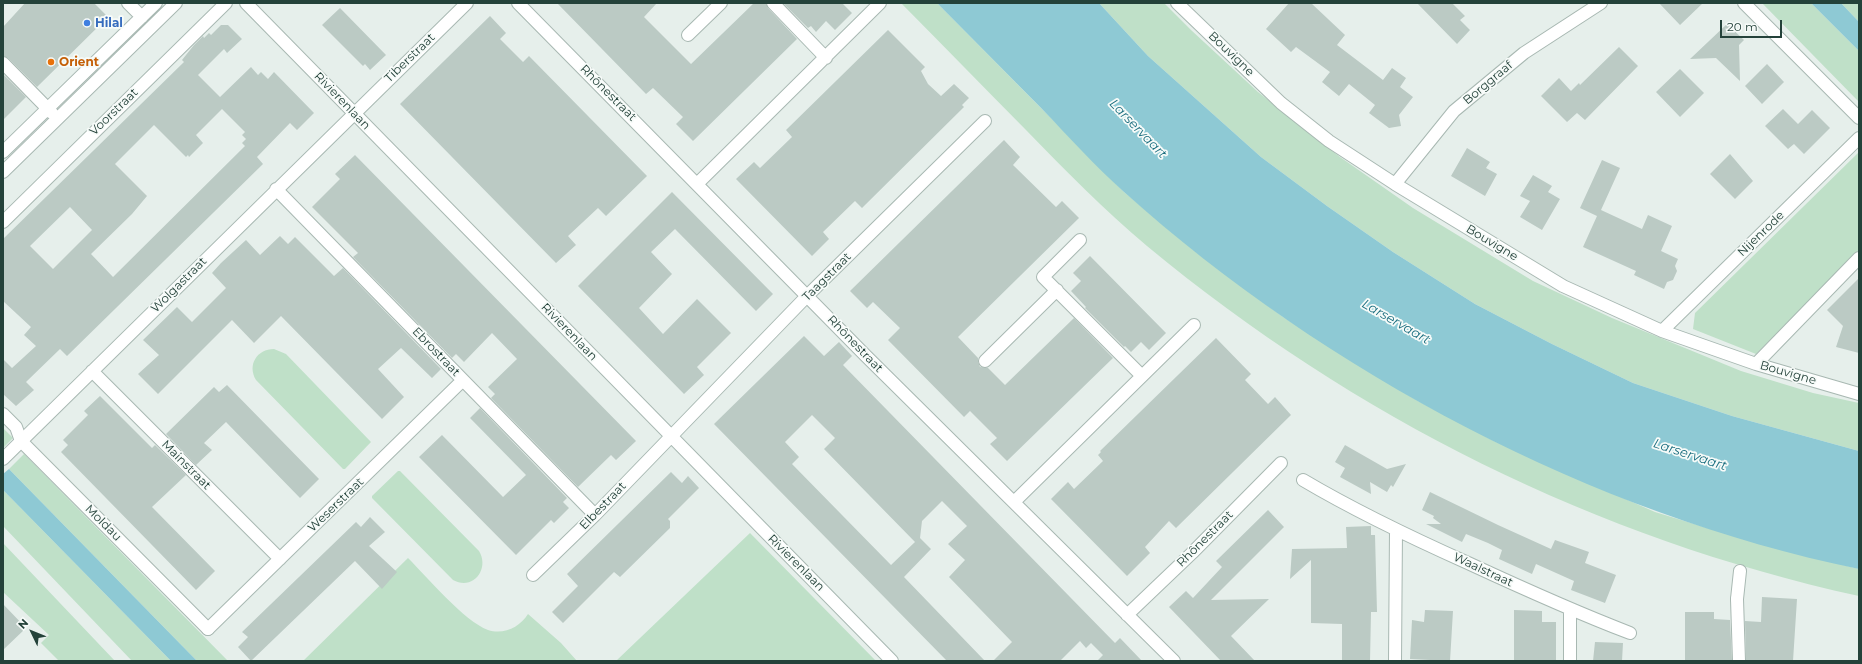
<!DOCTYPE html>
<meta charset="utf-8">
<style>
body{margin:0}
#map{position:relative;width:1862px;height:664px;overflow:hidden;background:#e6efeb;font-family:Montserrat,sans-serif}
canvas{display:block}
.frame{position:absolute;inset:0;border:4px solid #24423a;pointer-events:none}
.north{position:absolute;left:12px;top:612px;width:40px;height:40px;-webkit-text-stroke:3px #f7fbf9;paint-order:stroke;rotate:313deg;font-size:11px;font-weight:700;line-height:16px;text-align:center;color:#24423a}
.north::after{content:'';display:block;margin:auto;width:14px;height:18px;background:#24423a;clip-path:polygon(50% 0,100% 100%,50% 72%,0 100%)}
.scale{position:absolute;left:1720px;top:20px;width:62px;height:18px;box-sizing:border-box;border:2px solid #24423a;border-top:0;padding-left:5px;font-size:12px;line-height:14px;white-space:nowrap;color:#24423a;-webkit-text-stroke:3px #f7fbf9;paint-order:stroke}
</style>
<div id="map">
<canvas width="1862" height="664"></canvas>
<div class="frame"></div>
<div class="north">N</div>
<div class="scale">20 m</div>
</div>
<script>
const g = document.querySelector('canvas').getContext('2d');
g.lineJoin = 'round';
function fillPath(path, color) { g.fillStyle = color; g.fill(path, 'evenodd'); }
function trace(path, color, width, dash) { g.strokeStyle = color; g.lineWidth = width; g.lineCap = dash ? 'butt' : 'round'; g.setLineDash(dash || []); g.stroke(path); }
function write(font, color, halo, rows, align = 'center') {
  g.font = font + ' Montserrat,sans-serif'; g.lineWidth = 3.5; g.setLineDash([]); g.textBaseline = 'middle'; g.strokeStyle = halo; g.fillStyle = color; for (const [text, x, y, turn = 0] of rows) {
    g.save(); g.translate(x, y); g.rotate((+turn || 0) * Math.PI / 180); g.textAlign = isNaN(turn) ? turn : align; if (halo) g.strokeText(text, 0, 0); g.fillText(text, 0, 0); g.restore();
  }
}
fillPath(new Path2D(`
 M901 3H937L1124 192 1196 252 1283 317 1418 401 1494 441 1655 512 1760 544 1859 569V596C1595 538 1355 418 1147 246 1104 210 1065 170 1026 130 984 88 943 45 901 3Z
 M1099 3H1164L1191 30 1258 92 1340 157 1413 208 1533 281 1612 318 1741 371 1813 393 1859 403V451L1732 416 1633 383 1552 344 1475 304 1393 252 1327 206 1261 157 1148 56Z
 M1762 3H1811L1859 51V102Z
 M1841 3H1859V22Z
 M1859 152V250L1756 354 1693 329 1695 313Z
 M274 349 286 354 371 442 345 469H343L256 380C247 365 257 349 274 349Z
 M3 428 13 438 3 448Z
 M24 454 228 661H197L9 469Z
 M398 471H400L479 551C490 569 473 591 453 580L372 498V496Z
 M3 490 171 661H132L3 526Z
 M750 533 876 661H616L617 660Z
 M3 543 115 661H59L41 643 49 635 3 592Z
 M408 558C427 577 464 621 488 630 504 635 520 627 528 614L561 643 577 661H303Z`), '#bfe0c8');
fillPath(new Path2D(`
 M937 3H1099L1148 56 1261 157 1327 206 1393 252 1475 304 1552 344 1633 383 1732 416 1859 451V569C1592 514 1326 373 1124 192 1095 166 1069 137 1042 109 1007 74 972 38 937 3Z
 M1811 3H1841L1859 22V51Z
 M9 469 197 661H171L3 490V474Z`), '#8ec9d4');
fillPath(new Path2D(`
 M25 3H94L108 17 37 87 8 58 3 56V27Z
 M557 3H657L644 17 691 64 754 3H766L768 8 797 39 693 141 676 124 683 117 653 88 646 94Z
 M783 3H845L843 4 852 13 835 30 826 21 816 32 811 26 808 28Z
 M1289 3H1311L1345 35 1337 45 1383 80 1392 68 1406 78 1400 87 1413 97 1399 115 1401 126 1389 128 1369 113 1375 105 1349 84 1339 96 1322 82 1330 72 1296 47 1291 52 1266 29Z
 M1417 3H1452L1465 16 1460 20 1470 30 1457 44Z
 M1659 3H1703L1680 25Z
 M340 8 386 55 370 70 365 64 363 66 322 25Z
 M490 16 506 33 500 39 523 62 529 56 647 176 606 216 598 208 568 236 576 245 556 263 400 104Z
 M1727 24 1744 40 1739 45 1740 81 1716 58 1690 59Z
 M221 25H228L242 39 227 53 224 49 198 75 220 97 251 67 258 75 261 72 268 79 274 72 314 113 297 130 290 123 257 157 263 164 67 356 60 349 26 382 34 390 16 406 3 394V359L12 368 36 346 24 335 31 327 3 301V239L184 62 182 60 194 45 203 36 204 38 209 33 211 35ZM222 109 245 132 242 135 246 139 242 143 245 146 113 277 91 254 132 214 147 196 115 164 154 125 186 157 188 155 189 157 203 143 196 135ZM70 207 92 230 53 269 30 246Z
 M888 30 925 67 921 71 928 84 941 96 954 84 969 98 962 105 964 107 862 208 855 201 823 232 829 239 812 256 736 179 754 162 760 168 792 137 786 130Z
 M1619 47 1638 66 1585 120 1577 113 1567 122 1541 96 1559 78 1571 91 1579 83 1580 85Z
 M1767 64 1784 82 1762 104 1745 86Z
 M1680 69 1704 93 1680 117 1656 92Z
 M3 74 26 97 3 120Z
 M1783 109 1798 124 1812 110 1830 128 1804 154 1794 144 1788 149 1765 126Z
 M1004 140 1020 157 1013 165 1056 207 1062 201 1079 218 958 337 978 358V362L980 367 988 368 1005 385 1074 318 1113 358 1007 461 990 444 997 438 970 411 964 417 888 340 900 328 873 302 867 308 850 291Z
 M1467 148 1490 162 1486 168 1497 174 1485 196 1451 176Z
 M1730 154 1753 181 1735 199 1710 174Z
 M355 155 636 441 616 460 611 455 578 487 491 398 495 394 488 387 517 359 492 333 464 362 456 354 452 358 353 257 358 253 312 207 340 179 335 174Z
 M1602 160 1620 168 1601 210 1642 229 1648 215 1672 226 1661 251 1678 259 1675 266 1677 271 1673 280 1667 282 1664 289 1634 275 1636 271 1583 247 1597 216 1580 208Z
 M1533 175 1552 186 1548 192 1560 199 1542 230 1520 217 1530 201 1520 196Z
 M672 192 773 294 756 311 675 229 651 252 672 274 639 308 663 334 697 299 731 333 697 367 704 375 684 394 578 286Z
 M280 236 288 244 295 237 334 276 343 268 441 369 432 378 401 348 378 369 404 397 382 419 281 316 254 343 232 320 158 394 138 374 159 355 143 340 177 307 192 322 226 288 212 273 221 263 246 240 260 255Z
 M1090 256 1166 333 1149 350 1141 342 1131 352 1125 346 1124 347 1085 308 1086 307 1071 291 1081 281 1073 273Z
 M1859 278V353L1836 347 1843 326 1827 310Z
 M804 336 824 356 839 342 852 356 843 365 1115 643 1120 638 1142 661H1097L1103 655 1091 643 1086 648 1080 641 1060 661H993L1012 642 949 577 965 560 948 544 967 526 942 501 922 521 920 538 931 549 904 577 985 661H947L714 424ZM812 415 835 438 824 449 915 542 891 565 792 464 799 457 785 442Z
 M1216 338 1251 374 1245 380 1268 404 1275 397 1291 415 1176 528 1169 521 1145 547 1150 553 1127 576 1051 499 1068 482 1074 489 1103 461 1098 455 1101 452 1100 451Z
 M227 385 319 479 300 498 226 422 204 443 212 450 196 465 166 434 214 387 219 392Z
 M100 396 152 448 155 445 186 475 152 507 215 571 196 590 61 452 68 445 63 440 88 415 84 411Z
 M480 408 567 498 563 502 569 508 554 523 551 520 516 555 419 457 442 435 503 497 526 475 470 418Z
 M1345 445 1387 469 1406 464 1393 487 1391 485 1387 492 1370 482 1371 494 1340 477 1345 468 1335 462Z
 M671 472 682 483 688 476 699 488 668 519 670 521V528L620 577 614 572 563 623 552 612 578 586 567 574Z
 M1430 492 1498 525 1551 549 1555 540 1589 552 1585 563 1616 575 1605 603 1571 590 1574 581 1536 564 1532 574 1499 559 1502 550 1488 543 1466 534 1462 542 1426 524H1441L1433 518 1434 516 1422 510Z
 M1268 510 1284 527 1211 600 1269 599 1231 636 1255 661H1221L1169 607 1186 591 1193 598 1222 567 1216 561Z
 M370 517 385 532 369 546 397 572 382 589 355 561 251 661 238 647 248 637 242 632 356 522 361 527Z
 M1371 526V535H1375L1377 612H1371L1370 661H1342V624L1311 623V560L1290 579 1292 549 1347 548 1346 527Z
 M1762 597 1797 599 1793 661H1746L1745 621 1761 622Z
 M3 604 26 628 3 650Z
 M1425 610 1453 611 1450 661 1410 659 1412 620 1424 622Z
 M1514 610 1542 611V622H1556V661H1514Z
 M1685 612H1714V619L1730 620 1732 661H1685Z
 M1595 642 1623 643 1622 661H1593Z`), '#bbcac4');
const pedestrian = new Path2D(`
 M3 414 16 427 21 441 208 629
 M1737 599 1740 571`);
const minor = new Path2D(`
 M128 3 142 17
 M246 3 892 661
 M518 3 865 355 1174 661
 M773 3 826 58
 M1177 3 1281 103 1329 141 1395 184 1563 286 1662 331 1756 364 1859 394
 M1744 3 1859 118
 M688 35 721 3
 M3 63 52 113
 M3 152 156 3
 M3 172 176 3
 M697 184 880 3
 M1395 184 1454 111 1524 53 1601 3
 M276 189 595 515
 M3 222 226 3
 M1080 240 1043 277 1142 376
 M1662 331 1859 138
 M985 361 1057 290
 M1756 364 1859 258
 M92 371 280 559
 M3 459 467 3
 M1303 480C1357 512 1412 538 1468 563 1522 588 1575 612 1630 633
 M1014 502 1194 325
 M533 575 595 515 808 295 985 121
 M1737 599 1739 661
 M1127 615 1192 553 1281 463
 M208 629 463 380
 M1395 661 1396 530
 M1570 661V610`);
trace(pedestrian, '#a8b8b2', 14);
trace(minor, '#a8b8b2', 14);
trace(pedestrian, '#fff', 12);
trace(minor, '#fff', 12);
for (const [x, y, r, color] of [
 [87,23,4,"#3f7fe0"],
 [51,62,4,"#e8710a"]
]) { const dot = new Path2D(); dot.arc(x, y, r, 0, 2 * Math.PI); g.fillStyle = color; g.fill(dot); trace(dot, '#f7fbf9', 1.5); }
write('bold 12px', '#366cbe', '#f7fbf9', [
 ["Hilal",95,23]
], 'left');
write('12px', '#24423a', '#f7fbf9', [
 ["Bouvigne",1231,54,44],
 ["Tiberstraat",410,58,-44],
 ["Borggraaf",1488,83,-40],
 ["Rhônestraat",608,93,45],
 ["Rivierenlaan",342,101,46],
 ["Voorstraat",114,112,-44],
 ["Nijenrode",1761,234,-44],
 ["Bouvigne",1492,243,31],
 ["Taagstraat",827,277,-45],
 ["Wolgastraat",179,285,-45],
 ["Rivierenlaan",569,332,46],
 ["Rhônestraat",855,344,46],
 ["Ebrostraat",436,352,46],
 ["Bouvigne",1788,373,16],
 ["Mainstraat",186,465,45],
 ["Weserstraat",336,505,-44],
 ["Elbestraat",603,506,-46],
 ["Moldau",103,523,45],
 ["Rhônestraat",1205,539,-45],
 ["Rivierenlaan",796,563,45],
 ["Waalstraat",1483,570,25]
]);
write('bold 12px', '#c56008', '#f7fbf9', [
 ["Orient",59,62]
], 'left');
write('italic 13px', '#1c6f80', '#f7fbf9', [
 ["Larservaart",1138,129,46],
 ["Larservaart",1396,322,30],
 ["Larservaart",1690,455,18]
]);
</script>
